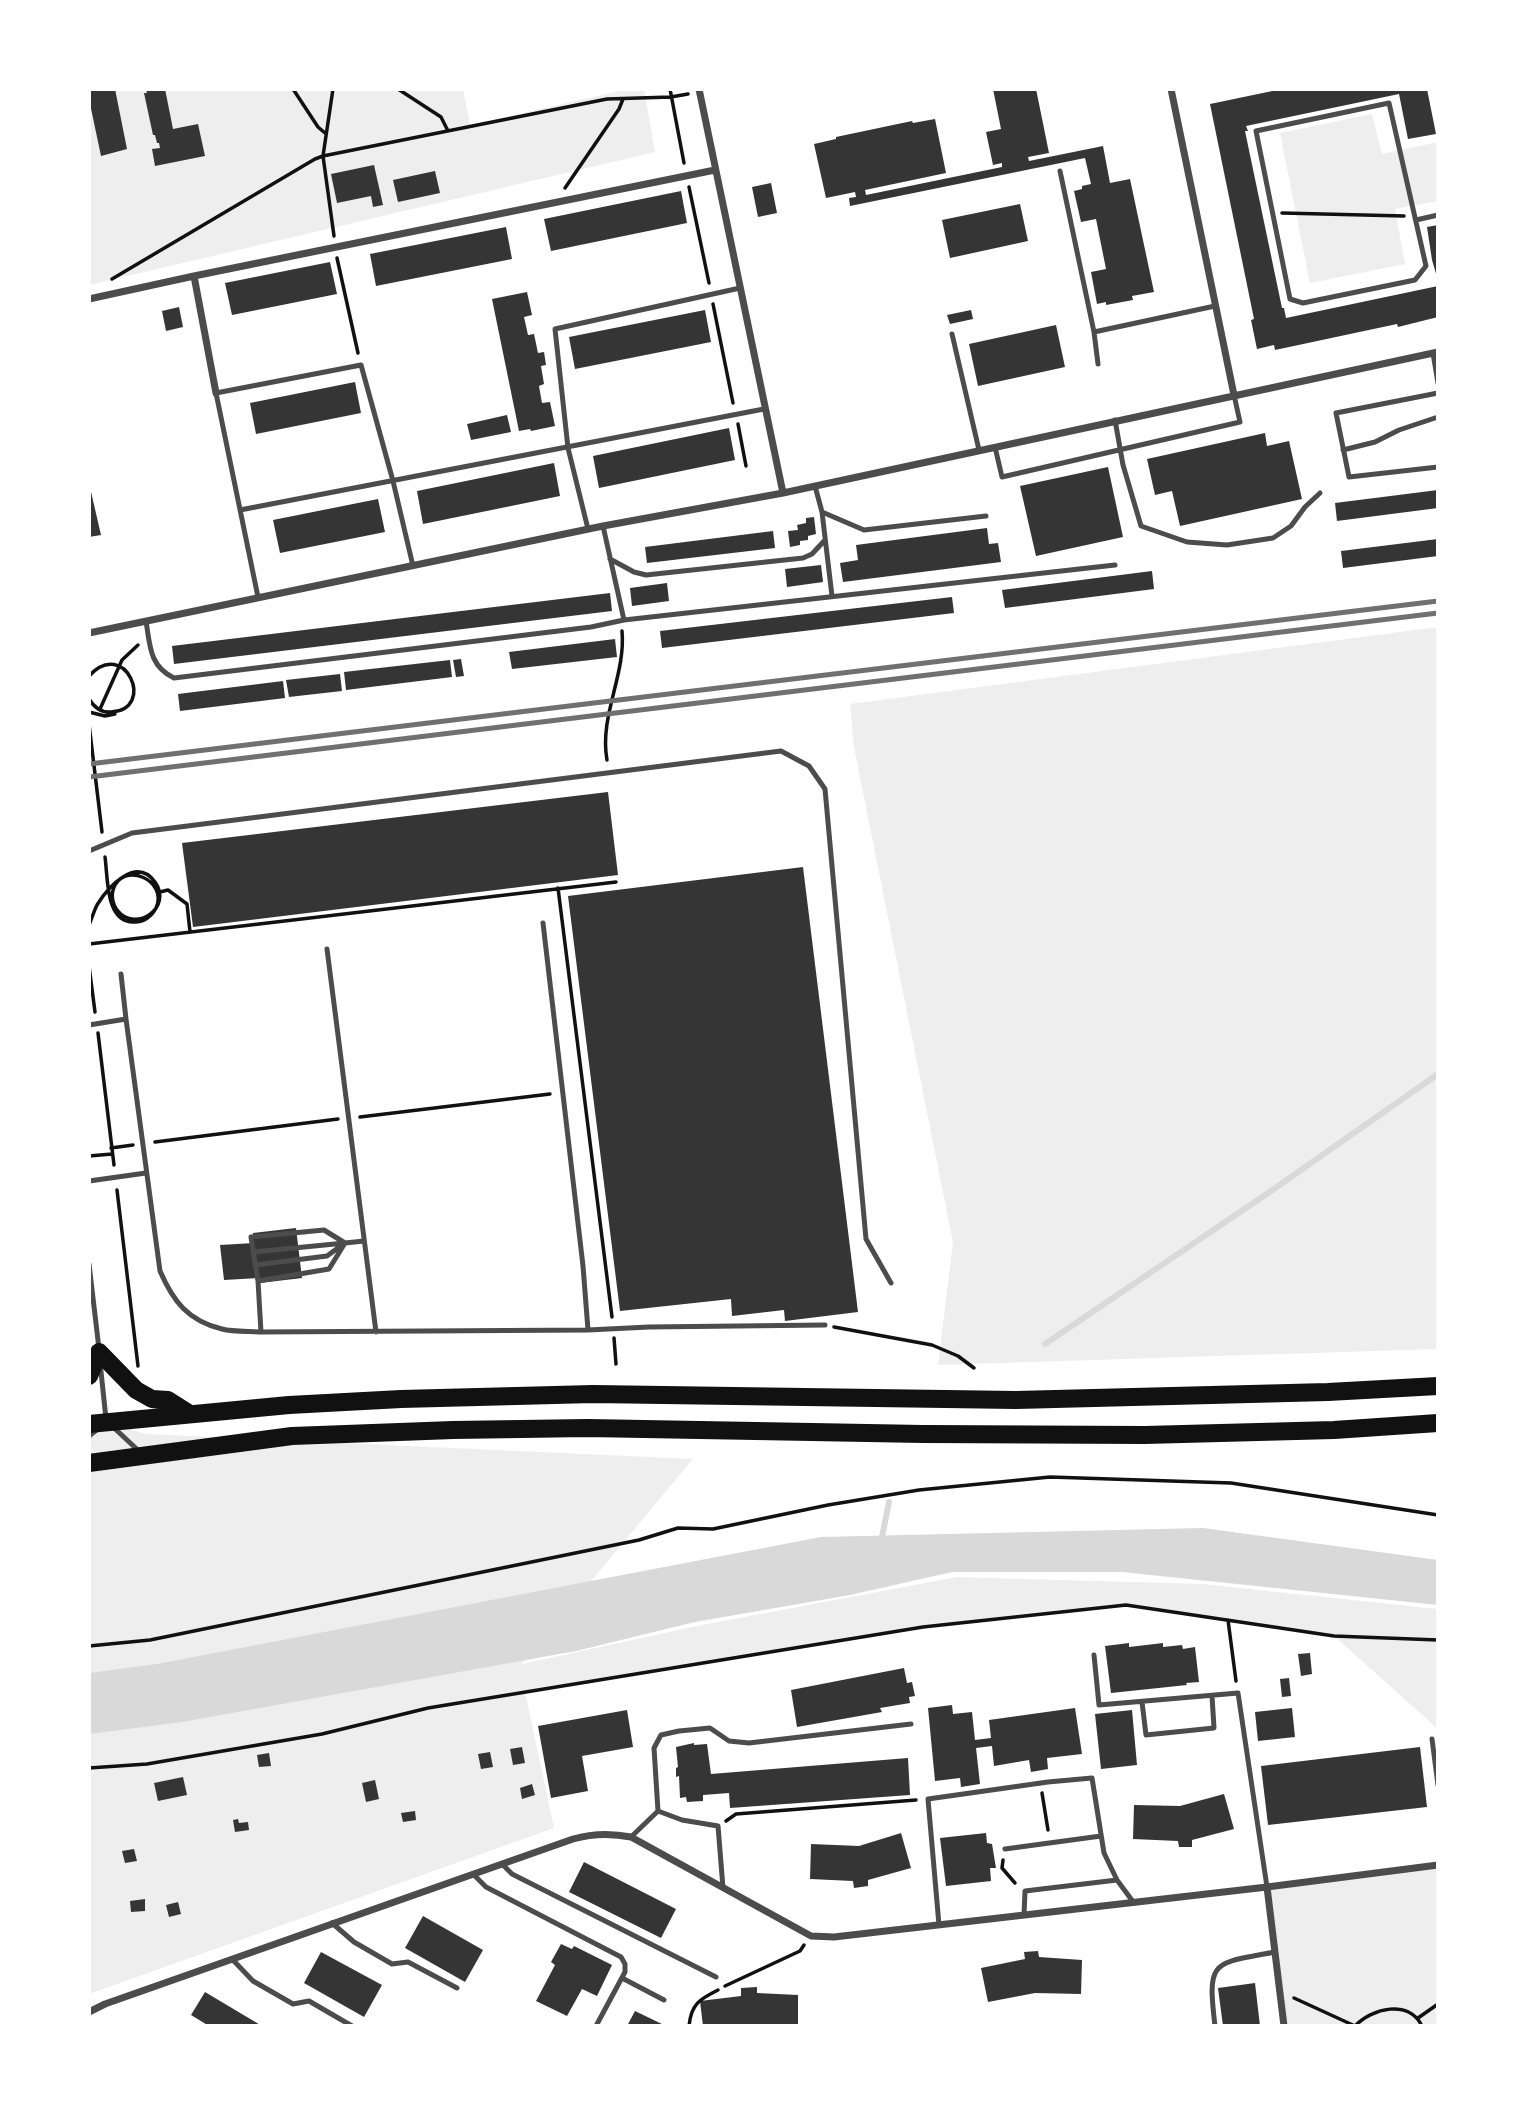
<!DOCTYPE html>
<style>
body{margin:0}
#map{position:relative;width:1527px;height:2115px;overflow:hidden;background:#fff;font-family:"Titillium Web",sans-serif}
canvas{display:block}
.frame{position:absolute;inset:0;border:91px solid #fff;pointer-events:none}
</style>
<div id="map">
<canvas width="1527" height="2115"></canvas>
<div class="frame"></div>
</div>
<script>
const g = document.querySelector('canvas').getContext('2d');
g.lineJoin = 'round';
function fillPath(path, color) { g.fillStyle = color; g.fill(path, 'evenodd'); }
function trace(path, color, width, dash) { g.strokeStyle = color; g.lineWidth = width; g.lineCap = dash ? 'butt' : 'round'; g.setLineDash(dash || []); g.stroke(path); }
fillPath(new Path2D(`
 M89 89H463L470 125 628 89H644L655 152 89 285Z
 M1372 114 1382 154 1438 142V201L1395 209 1405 264 1310 283 1280 133Z
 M1438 627V1349L938 1365 953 1242 854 747 850 704Z
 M89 1425 126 1428 146 1434 693 1459 522 1664 697 1626 957 1577 1202 1584 1438 1609V1729L1334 1636 1126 1605 923 1627 525 1692 554 1828 89 1994Z
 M1438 1865V2026H1284L1267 1887Z`), '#eee');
fillPath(new Path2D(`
 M1203 1528 1438 1560V1605L1122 1572H952L850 1595 695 1622 576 1651 182 1722 89 1734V1673L157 1664 821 1537Z`), '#d9d9d9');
trace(new Path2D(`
 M1045 1344 1271 1191 1438 1074
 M881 1542 889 1502`), '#d9d9d9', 6);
fillPath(new Path2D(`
 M89 89H115L127 149 101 156 89 99Z
 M146 89H165L173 129 198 124 205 156 155 166 152 149 160 148 159 143H157L155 135H153L144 93H147Z
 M993 89H1036L1049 153 1028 157 1029 161 1103 146 1110 183 1130 179 1154 292 1132 296 1133 300 1106 305V302L1097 304 1091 272 1106 269 1096 219 1081 222 1074 191 1082 189V186L1091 184 1085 158 850 206 849 198 856 197 855 192 826 198 814 144 836 139V137L912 121 913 123 935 119 946 173 865 190 866 195 1002 167V163L993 165 986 132 1001 129Z
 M1282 89H1427L1436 134 1408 139 1399 94 1246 126 1248 131H1245L1282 308H1284L1286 318 1438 286V317L1398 327 1397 324 1275 350 1274 345 1257 349 1251 320 1254 319 1210 104Z
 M374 165 383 205 373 207 371 196 337 203 331 174Z
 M435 171 440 193 398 202 393 180Z
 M771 183 777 213 758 217 752 187Z
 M681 191 687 223 551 251 544 219Z
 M1020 204 1028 241 950 258 942 220Z
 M1438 225V277H1437L1432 260 1427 227Z
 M506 227 512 259 376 286 370 254Z
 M330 262 337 294 232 315 225 283Z
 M527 292 532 315 524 317 528 335 534 334 538 353 544 352 546 365 541 366 544 384 539 386 542 403 550 402 555 426 531 431 530 429 519 431 492 299Z
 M179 307 183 327 166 331 162 311Z
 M705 310 711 342 575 369 569 337Z
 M971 310 973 319 950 324 947 315Z
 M1056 325 1065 367 978 386 969 344Z
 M355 382 361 413 256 434 250 403Z
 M507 415 511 432 471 440 467 424Z
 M729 428 735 460 599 488 593 456Z
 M1265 433 1267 446 1289 441 1302 499 1180 526 1172 491 1155 495 1147 459Z
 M554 463 560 496 423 524 417 491Z
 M1108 467 1123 537 1036 556 1020 486Z
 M89 483 101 535 89 537Z
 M1438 490V508L1337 521 1335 503Z
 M378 499 385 532 280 553 273 520Z
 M814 517 816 534 808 536V540L800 541V545L790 547 788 531 798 530 797 525 806 523V518Z
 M987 528 989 544 998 543 1001 562 843 582 840 563 858 560 856 545Z
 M773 531 775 548 647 563 645 547Z
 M1438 539V556L1343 568 1341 551Z
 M821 565 823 582 787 587 785 569Z
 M1152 571 1154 589 1005 608 1002 590Z
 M667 583 669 601 632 606 630 588Z
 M610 593 612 611 174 664 172 646Z
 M952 597 954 613 662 648 660 631Z
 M615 639 617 657 512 669 509 652Z
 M461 659 464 676 456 677 453 660Z
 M450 660 452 677 346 690 344 672Z
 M340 674 342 691 289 697 286 680Z
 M283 681 285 698 180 711 178 694Z
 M608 792 618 875 193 927 182 843Z
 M803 867 858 1312 785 1321 784 1310 732 1316 731 1299 620 1311 568 896Z
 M296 1228 302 1278 260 1283 259 1278 224 1280 220 1245 254 1243 253 1233Z
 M1129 1643V1647L1163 1643V1647L1182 1645 1183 1649 1195 1647 1199 1682 1186 1683 1187 1685 1111 1693 1105 1646Z
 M1310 1653 1312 1674 1301 1676 1298 1654Z
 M904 1668 907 1683 912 1682 915 1696 909 1697 910 1703 880 1708 882 1712 797 1727 791 1690Z
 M1289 1678 1291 1696 1282 1697 1280 1679Z
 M952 1705 953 1714 972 1712 975 1740 991 1738 989 1720 1075 1708 1082 1754 1047 1758 1048 1769 1031 1772 1029 1760 994 1766 992 1746 976 1748 980 1784 961 1787 960 1778 935 1781 928 1708Z
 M1292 1708 1295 1737 1258 1741 1255 1712Z
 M627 1710 633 1747 582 1756 588 1791 551 1798 538 1726Z
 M1132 1710 1137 1765 1101 1769 1095 1714Z
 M694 1743V1745L707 1744 711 1774 908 1758 910 1795 730 1808 729 1793 703 1795V1801L687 1802 686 1797 680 1798 679 1776 676 1777V1768L678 1767 676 1747Z
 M522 1747 525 1763 513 1765 510 1749Z
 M1420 1747 1427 1807 1268 1825 1261 1766Z
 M490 1752 493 1767 481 1769 478 1754Z
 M269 1753 271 1766 259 1767 257 1755Z
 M183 1777 187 1795 158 1801 154 1783Z
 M375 1780 379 1799 366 1802 362 1783Z
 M532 1784 535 1795 522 1799 520 1788Z
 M1224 1794 1234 1829 1192 1840V1847H1179L1178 1841 1133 1839 1134 1805 1180 1806Z
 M415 1811 416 1820 403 1822 401 1813Z
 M238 1819 239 1823 248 1822 249 1830 235 1832 233 1820Z
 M901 1833 911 1868 868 1880V1886L854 1888 853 1881 810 1879 811 1844 859 1846Z
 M986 1833 987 1843 992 1844 996 1868H990L991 1881 946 1886 940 1838Z
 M134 1849 137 1861 125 1863 122 1851Z
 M584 1862 676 1909 661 1938 569 1892Z
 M145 1899V1911L131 1912 130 1901Z
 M178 1902 181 1914 169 1917 166 1905Z
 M423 1916 483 1950 465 1982 405 1948Z
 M561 1944 572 1949 574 1946 612 1965 597 1996 582 1989 567 2016 536 2001 555 1965 551 1962Z
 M1038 1951 1039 1957 1082 1960 1081 1994 1035 1993 988 2002 981 1968 1025 1959 1024 1952Z
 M321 1952 382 1985 364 2017 304 1983Z
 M1255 1983 1260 2026H1223L1218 1988Z
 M757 1987V1993L798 1995V2026H703L700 2001 741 1996V1988Z
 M205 1992 262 2026H209L191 2015Z
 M635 2011 666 2026H627Z`), '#353535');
trace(new Path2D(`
 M293 89 318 127 325 133
 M333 89 323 156 607 99 671 97 688 94
 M398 89 441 117 448 131
 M670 89 684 163
 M689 187 709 283
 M565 188 619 109 623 99
 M1282 213 1404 216
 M337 258 358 353
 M112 279 315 159 323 156 334 236
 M713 304 733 403
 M738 424 746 466
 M89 676C125 636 157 710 111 712 101 713 94 707 89 699
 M100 709 122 660 138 645
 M89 712 105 716 115 714
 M89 724 102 832
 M607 760C599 716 626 675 622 631
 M558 888 612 1317
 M160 892 168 890 187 904 190 932
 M89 925C92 918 94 911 97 905 108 887 136 856 155 882 173 907 136 934 117 910 113 905 111 896 113 890 122 860 169 880 156 908 152 916 144 922 135 922 105 924 108 877 105 857
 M89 944 616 882
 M89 966 95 1012
 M98 1033 114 1165
 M360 1117 550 1094
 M155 1142 338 1119
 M111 1148 133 1145
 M89 1156 112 1154
 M117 1190 138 1366
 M834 1327 932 1345 958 1356 974 1368
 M614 1338 616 1364
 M1228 1620 1236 1681
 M89 1646 150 1640 639 1540 678 1528 713 1529 828 1505 919 1490 1050 1477 1231 1483 1438 1515
 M89 1768 147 1764 322 1734 428 1708 923 1627 1126 1605 1334 1636 1438 1640
 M1042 1793 1048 1830
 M726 1821 736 1814 916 1800
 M1003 1860 1002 1868 1015 1883
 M725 1986 800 1951 804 1945
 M1294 1998 1355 2026
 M1418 2018 1438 2004
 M689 2026C691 2004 700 1999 718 1990
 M1355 2026C1372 2008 1409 1999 1422 2026`), '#111', 3.5);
trace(new Path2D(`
 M1389 103 1426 266 1415 280 1303 303 1290 299 1256 131Z
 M1060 171 1094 332 1215 306
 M1416 220 1438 215
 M1094 332 1098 364
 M952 334 979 450
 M1433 353 1438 383
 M1438 393 1336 413 1349 477 1438 467
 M1115 420 1123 465 1141 526 1187 542 1227 545 1273 538 1291 526 1305 507 1320 493
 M995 447 1002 477 1240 422 1234 395
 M1343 450 1375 442 1399 430 1438 417
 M815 486 822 512
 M240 510 764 409
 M603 526 624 620
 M588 529 568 448 555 329 740 288
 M610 559 634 572 646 575 803 558 812 554 825 540
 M832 596 822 512 864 530 986 516
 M258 597 216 393 361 365 393 481 413 566
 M146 621C150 645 149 666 174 678L591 627 624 620 1115 565
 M89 851 132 833 781 751 809 766 825 789 866 1239 891 1283
 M327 949 376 1332
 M126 1019 160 1271C173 1301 188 1321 222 1329 234 1332 248 1331 261 1332L588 1330 583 1266 543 923
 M89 1025 126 1019 121 974
 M89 1181 146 1173
 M253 1252 345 1243
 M89 1264 99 1349
 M255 1265 327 1256 342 1245
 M258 1281 329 1269 345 1243
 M588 1330 649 1327 825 1325
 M261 1332 258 1281 251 1237 324 1230 345 1243 364 1241
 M100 1362 106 1419
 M112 1426 141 1453
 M89 1436 99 1428
 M1094 1655 1099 1705 1238 1693 1267 1887
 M1142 1702 1146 1735 1214 1728 1212 1696
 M1432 1739 1438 1785
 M658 1811 682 1820 718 1826 723 1888
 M631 1837 658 1811 654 1748 661 1735 679 1731 710 1728 729 1741 749 1743 911 1724
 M1005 1849 1101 1836
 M502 1864 512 1874 716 1977
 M473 1874 486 1887 621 1957 625 1964V1972L596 2026
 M1024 1915 1025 1891 1117 1880
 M332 1923 354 1942 392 1964 408 1962 457 1988
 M939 1925 928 1799 1048 1782 1092 1778 1104 1853 1117 1880 1134 1903
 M232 1959 253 1981 293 2004 309 2001 352 2026
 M622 1978 664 2000
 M1215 2026C1207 1959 1212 1964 1275 1952`), '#4c4c4c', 5);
trace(new Path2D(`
 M699 89 783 493
 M1171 89 1234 395
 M194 276 216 393
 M89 299 194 276 715 170
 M89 633 603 526 783 493 1438 352
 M1267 1887 1284 2026
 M89 2012 105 2004 573 1839C594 1833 611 1833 631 1837L811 1936 834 1937 1267 1887 1438 1865`), '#4c4c4c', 7);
trace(new Path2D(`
 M89 1376 99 1352 136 1390 152 1399 168 1400 190 1414
 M89 1424 289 1405 401 1399 593 1394 1016 1400 1328 1392 1438 1386
 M89 1463 292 1436 453 1430 588 1428 923 1434 1145 1435 1334 1430 1438 1423`), '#111', 18);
trace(new Path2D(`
 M89 764 1438 601
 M89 777 1438 613`), '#707070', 5);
</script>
